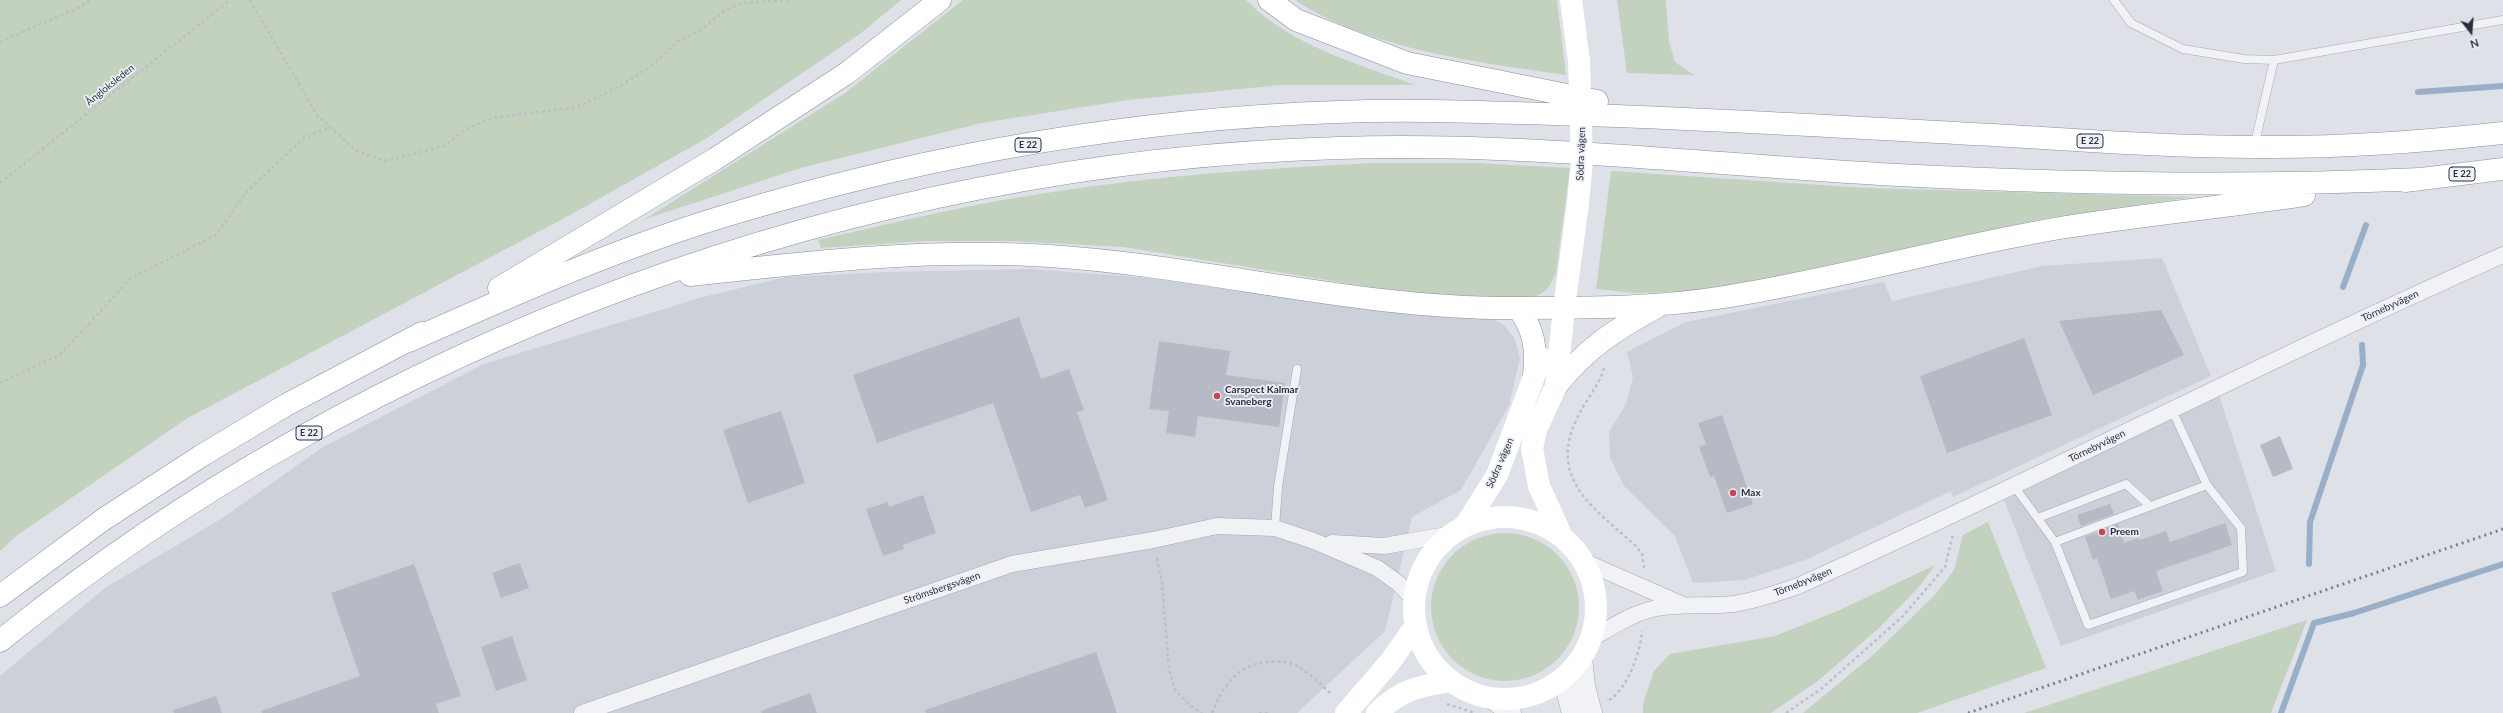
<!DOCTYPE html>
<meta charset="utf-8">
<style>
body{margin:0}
#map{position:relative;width:2503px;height:713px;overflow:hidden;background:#dee1e7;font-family:Lato,sans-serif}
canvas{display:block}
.north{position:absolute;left:2451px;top:12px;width:40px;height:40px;-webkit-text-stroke:3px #edf0f5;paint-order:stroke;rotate:163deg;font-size:11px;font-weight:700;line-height:16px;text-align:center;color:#282f3e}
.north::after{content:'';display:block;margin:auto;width:14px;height:18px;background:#282f3e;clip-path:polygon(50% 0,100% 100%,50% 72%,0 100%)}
</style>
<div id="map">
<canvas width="2503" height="713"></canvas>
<div class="north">N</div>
</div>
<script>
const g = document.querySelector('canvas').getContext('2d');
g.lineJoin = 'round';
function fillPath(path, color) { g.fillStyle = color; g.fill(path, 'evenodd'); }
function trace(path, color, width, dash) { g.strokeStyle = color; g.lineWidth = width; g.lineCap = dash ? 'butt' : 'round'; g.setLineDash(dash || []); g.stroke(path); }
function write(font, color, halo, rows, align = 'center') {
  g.font = font + ' Lato,sans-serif'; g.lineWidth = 3.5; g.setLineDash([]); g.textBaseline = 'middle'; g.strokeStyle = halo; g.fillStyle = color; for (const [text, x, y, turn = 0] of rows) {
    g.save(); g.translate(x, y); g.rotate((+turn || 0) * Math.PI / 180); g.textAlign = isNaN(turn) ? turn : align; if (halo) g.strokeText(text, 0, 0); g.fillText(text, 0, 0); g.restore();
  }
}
fillPath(new Path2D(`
 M2162 258 2211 376 1953 497 1951 491 1805 560 1744 580 1693 583 1675 536 1624 486 1610 457 1609 432 1626 404 1633 377 1627 352 1686 322 1884 282 1892 301 2042 266Z
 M1030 269 1177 280 1417 312 1493 319 1504 325 1515 339 1520 359 1509 405 1461 490 1412 517 1385 631 1297 713H0V676L105 588 224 517 323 447 484 364 703 297 786 277 885 272Z
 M2219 395 2276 571 2061 646 2004 500Z`), '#ccd0d9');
fillPath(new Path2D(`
 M0 0H901L861 33 707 138 570 215 186 419 16 536 0 551Z
 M963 0H1246C1291 46 1356 63 1415 85H1281L1128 100 982 123 804 167 645 219 845 93Z
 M1295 0H1557L1566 75C1481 63 1368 49 1295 0Z
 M1617 0H1666L1669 42 1675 62 1694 75 1627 73Z
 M1376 163H1475L1570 168 1556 273C1547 294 1541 296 1519 300L1394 291 1124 247 1009 241H925L821 248 818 240C894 223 969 204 1046 193 1155 176 1265 168 1376 163Z
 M1611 171 1866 188 2192 197 2042 219 1754 281 1682 292 1634 293 1596 289Z
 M1988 522 2046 668 1917 713H1803L1872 656 1935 595 1954 570 1963 535Z
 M1431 607a74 74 0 1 1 148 0a74 74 0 1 1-148 0Z
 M1935 565 1919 587 1878 629 1819 680 1771 713H1643V704L1654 671 1670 654 1775 636 1840 610Z
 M2307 620 2271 713H2024Z`), '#c3d1bf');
trace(new Path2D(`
 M2418 92 2503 86
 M2343 287 2366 225
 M2309 564 2310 522 2363 365 2362 345
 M2281 713 2314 623 2354 613 2503 564`), '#99aec7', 6);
fillPath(new Path2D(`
 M2161 310 2184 355 2093 395 2059 321Z
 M1019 317 1041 379 1069 369 1084 410 1077 412 1108 500 1085 508 1080 495 1031 512 993 403 877 443 853 375Z
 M2024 338 2052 415 1947 453 1920 376Z
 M1159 341 1230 351 1226 375 1285 383 1279 427 1198 416 1195 437 1166 433 1169 411 1149 409Z
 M781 411 805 483 748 503 723 430Z
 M1722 415 1753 504 1727 513 1714 476 1710 477 1699 447 1706 444 1698 423Z
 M2280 436 2293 469 2273 477 2260 445Z
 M923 495 936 533 903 545 904 549 883 556 866 509 888 502 889 507Z
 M2110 504 2114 514 2081 526 2077 515Z
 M2225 523 2232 545 2156 571 2163 591 2138 600 2134 591 2111 599 2097 558 2093 560 2085 537 2118 524 2124 543 2139 538 2140 540 2166 531 2170 542Z
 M520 563 529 588 501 598 492 573Z
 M414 564 461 696 436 704 439 713H262L261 711 360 676 331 593Z
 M512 636 527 680 496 691 481 647Z
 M1096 652 1117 713H926L925 710Z
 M810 693 817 713H762L761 711Z
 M216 696 222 713H174L173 710Z`), '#b5bac4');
const service = new Path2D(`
 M2114 0 2131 23 2183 49 2244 59 2274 60 2503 20
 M2254 147 2274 60
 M2014 486 2055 542 2207 485 2172 410
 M2038 518 2126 484 2150 506
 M1275 528 1278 487 1297 369
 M2055 542 2088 625 2243 572 2241 528 2207 485`);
const minor = new Path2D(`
 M1332 543 1384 546 1452 534
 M1583 561 1681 604
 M1591 639C1612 627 1632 613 1657 608 1682 603 1708 607 1733 604 1755 601 1778 593 1798 586 2035 480 2266 360 2503 255
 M582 713 1012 564 1153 540 1217 526 1275 528 1314 541 1377 568 1398 583 1415 600`);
const tertiary = new Path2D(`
 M1582 657 1585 686 1592 713
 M1563 679 1572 713
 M1491 698 1511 713`);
const motorway = new Path2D(`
 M1269 0 1296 20 1407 63 1597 101
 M2405 181 2503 169
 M690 275C809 262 929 248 1049 256 1207 266 1361 310 1520 308 1588 308 1656 308 1724 297 1837 279 1948 247 2060 228 2141 215 2223 207 2304 195
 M499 288 715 159 847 73 940 0
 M1518 308C1534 329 1537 349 1534 375
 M409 341C517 293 625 245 738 212 932 154 1135 119 1338 112 1409 109 1481 112 1552 114 1705 118 1858 128 2011 136 2093 141 2175 147 2257 147 2340 148 2421 142 2503 133
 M1556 386C1588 347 1613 331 1657 307
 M0 596 104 519 201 456 286 405 422 333
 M0 641C371 340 861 161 1339 148 1525 142 1712 165 1898 175 2072 184 2246 187 2420 179`);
trace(service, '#a4a8b1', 9);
trace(minor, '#a4a8b1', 17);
trace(tertiary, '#a4a8b1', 21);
trace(motorway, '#868e9e', 23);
trace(new Path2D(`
 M250 0 317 115 356 151 386 161 444 146 466 129 492 118 577 107 620 86 654 64 677 42 702 29 725 10 743 3 789 0
 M0 42 80 7 91 0
 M0 183 230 0
 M1604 368C1599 386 1585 401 1577 418 1547 481 1596 509 1637 547L1642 554 1644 568
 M0 383 60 355 131 278 216 235 247 191 304 138 331 127
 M1157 558 1162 583 1169 670 1175 690 1192 707 1202 713
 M1609 700C1627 690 1641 650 1642 631
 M1447 704 1475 713
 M1212 713C1222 687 1237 665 1267 662 1276 661 1289 661 1297 666 1309 672 1321 685 1331 694
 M1259 713H1268
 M1786 713 1821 689 1902 617 1945 567 1953 534`), '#bdbfc6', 2.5, [3, 3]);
trace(service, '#f1f2f6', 8);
trace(minor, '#f1f2f6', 16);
trace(tertiary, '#f1f2f6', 20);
trace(new Path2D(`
 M1571 0 1579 61
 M1414 608a91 91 0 1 1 182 0a91 91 0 1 1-182 0Z
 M1465 526 1497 475 1541 358
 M1562 537 1539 486 1532 448 1536 430 1556 386 1564 308 1578 203
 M1346 713 1390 662 1416 625
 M1377 713C1400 690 1419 686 1451 681`), '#fff', 22);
trace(motorway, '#fff', 22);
trace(new Path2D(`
 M1968 713 2503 529`), '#788091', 3, [2, 4]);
trace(new Path2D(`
 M1578 203 1582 161 1579 61`), '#fff', 22);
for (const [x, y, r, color] of [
 [1217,396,4,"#cb4454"],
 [1733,493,4,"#cb4454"],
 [2102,532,4,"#cb4454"]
]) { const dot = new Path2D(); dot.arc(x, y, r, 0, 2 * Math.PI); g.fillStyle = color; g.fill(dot); trace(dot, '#edf0f5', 1.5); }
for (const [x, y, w] of [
 [2090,141,26],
 [1028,145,26],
 [2462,174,26],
 [309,433,26]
]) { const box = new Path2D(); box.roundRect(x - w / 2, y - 7, w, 14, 3); g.fillStyle = '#edf0f5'; g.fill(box); trace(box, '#282f3e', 1); }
write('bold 9px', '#282f3e', null, [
 ["E 22",2090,141],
 ["E 22",1028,145],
 ["E 22",2462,174],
 ["E 22",309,433]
]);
write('10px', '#282f3e', '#edf0f5', [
 ["Ångloksleden",110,85,-39],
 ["Södra vägen",1581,154,-88],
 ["Törnebyvägen",2390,306,-25],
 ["Törnebyvägen",2097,446,-26],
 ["Södra vägen",1500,463,-66],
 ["Törnebyvägen",1803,582,-22],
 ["Strömsbergsvägen",942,588,-19]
]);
write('bold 10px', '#282f3e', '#edf0f5', [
 ["Carspect Kalmar",1225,390],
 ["Svaneberg",1225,402],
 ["Max",1741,493],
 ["Preem",2110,532]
], 'left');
</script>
